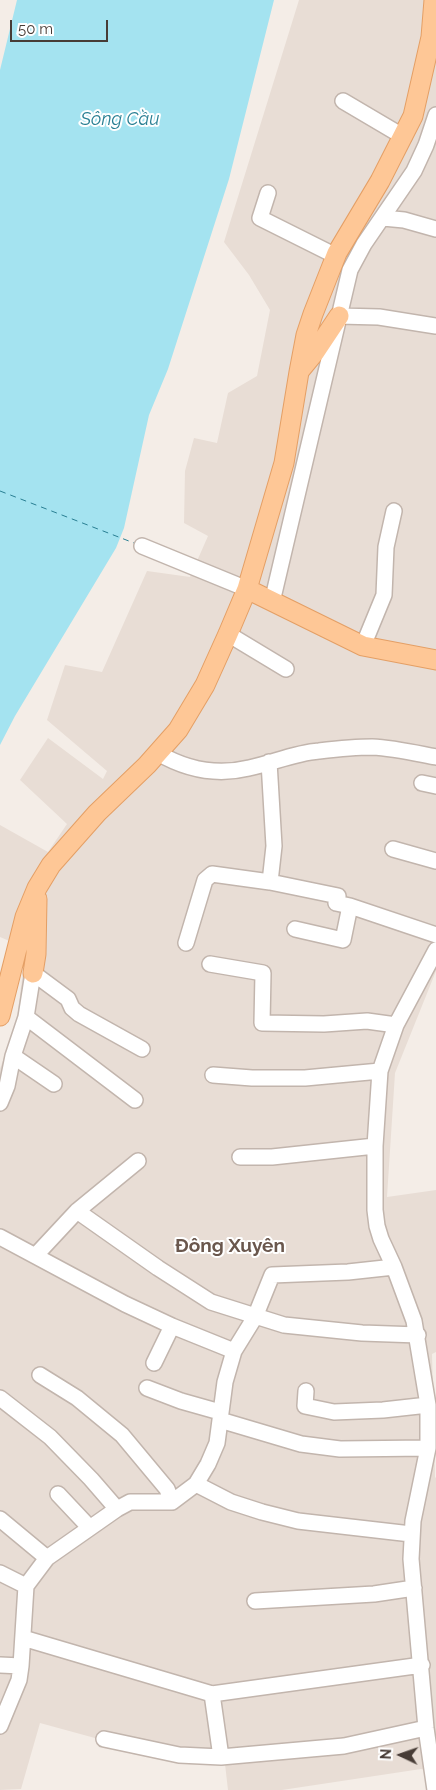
<!DOCTYPE html>
<meta charset="utf-8">
<style>
body{margin:0}
#map{position:relative;width:436px;height:1790px;overflow:hidden;background:#f4ede7;font-family:Raleway,sans-serif}
canvas{display:block}
.north{position:absolute;left:376px;top:1730px;width:50px;height:50px;-webkit-text-stroke:4px #fff;paint-order:stroke;rotate:273deg;font-size:14px;font-weight:700;line-height:20px;text-align:center;color:#473c36}
.north::after{content:'';display:block;margin:auto;width:18px;height:22px;background:#473c36;clip-path:polygon(50% 0,100% 100%,50% 72%,0 100%)}
.scale{position:absolute;left:10px;top:20px;width:98px;height:22px;box-sizing:border-box;border:2px solid #473c36;border-top:0;padding-left:6px;font-size:15px;line-height:18px;white-space:nowrap;color:#473c36;-webkit-text-stroke:4px #fff;paint-order:stroke}
</style>
<div id="map">
<canvas width="436" height="1790"></canvas>
<div class="north">N</div>
<div class="scale">50 m</div>
</div>
<script>
const g = document.querySelector('canvas').getContext('2d');
g.lineJoin = 'round';
function fillPath(path, color) { g.fillStyle = color; g.fill(path, 'evenodd'); }
function trace(path, color, width, dash) { g.strokeStyle = color; g.lineWidth = width; g.lineCap = dash ? 'butt' : 'round'; g.setLineDash(dash || []); g.stroke(path); }
function write(font, color, halo, rows, align = 'center') {
  g.font = font + ' Raleway,sans-serif'; g.lineWidth = 4; g.setLineDash([]); g.textBaseline = 'middle'; g.strokeStyle = halo; g.fillStyle = color; for (const [text, x, y, turn = 0] of rows) {
    g.save(); g.translate(x, y); g.rotate((+turn || 0) * Math.PI / 180); g.textAlign = isNaN(turn) ? turn : align; if (halo) g.strokeText(text, 0, 0); g.fillText(text, 0, 0); g.restore();
  }
}
fillPath(new Path2D(`
 M299 0H436V971L395 1073 387 1197 436 1190V1352L432 1354 435 1477 436 1478V1773L421 1769 282 1790H228L225 1764H190L40 1723 21 1789 0 1790V1069L17 1018 26 948 0 937V825L48 852 67 824 20 780 48 738 103 779 107 771 47 720 65 665 102 672 147 571 190 577 208 536 184 523 185 471 194 438 217 443 228 393 257 376 270 310 249 275 224 242Z`), '#e8ddd5');
fillPath(new Path2D(`
 M17 0H274L229 179 168 369 149 415 124 528 116 548 15 716 0 745V70Z`), '#a4e3f0');
trace(new Path2D(`
 M0 491 134 543`), '#297f93', 1, [6, 5]);
const minor = new Path2D(`
 M343 101 404 137
 M268 193 260 218 336 256
 M383 218 404 220 436 229
 M339 316 379 317 436 326
 M142 546 247 589
 M272 602 350 270 364 244 414 171 426 145 436 115
 M228 634 286 669
 M363 646 384 595 386 547 394 511
 M158 753C187 770 216 776 249 768 273 763 294 753 319 751 336 749 355 747 372 747 394 748 415 753 436 757
 M269 762 274 846 270 882
 M422 783 436 786
 M393 849 436 861
 M295 929 343 940 350 906
 M186 943 205 880 212 874 270 882 338 896 336 903 350 906 436 935
 M210 964 263 973 262 1023 324 1024 367 1021 396 1025
 M26 1017 135 1100
 M13 1056 54 1084
 M213 1075 252 1078H305L380 1071
 M0 1103 7 1086 13 1056 26 1017 33 973 68 999 72 1008 79 1014 142 1049
 M240 1157H272L375 1146
 M77 1211 158 1268 211 1302 284 1325 362 1333 418 1335
 M0 1237 125 1304 172 1326 234 1351
 M36 1255 77 1211 138 1161
 M154 1363 172 1326
 M40 1375 77 1398 122 1435 167 1489 172 1502
 M147 1388 181 1401 220 1412
 M306 1391 305 1406 334 1412 383 1410 428 1405
 M0 1398 50 1437 91 1479 117 1509
 M220 1420 301 1444 340 1449 428 1448
 M196 1484 231 1502 262 1512 298 1521 411 1534
 M58 1494 90 1528
 M0 1519 47 1558
 M0 1573 26 1586
 M255 1601 374 1594 414 1588
 M23 1638 212 1694 422 1665
 M0 1665 21 1666 26 1586 47 1558 117 1509 130 1502H172L196 1484 208 1464 217 1443 225 1382 234 1351 255 1317 272 1275 348 1272 394 1267
 M212 1694 221 1757 344 1746 426 1728
 M0 1726 19 1680 21 1666
 M104 1739 179 1755 221 1757
 M435 1790 426 1728 411 1559 413 1521 428 1448V1405L414 1321 394 1267 381 1239 377 1226 375 1210V1146L380 1071 396 1025 436 950`);
const major = new Path2D(`
 M301 369 315 352 339 316
 M247 589 363 646 436 660
 M33 973 36 954 37 899
 M0 1016 25 917 37 888 51 865 97 813 147 765 178 730 205 685 228 634 247 589 284 463 299 372 306 335 313 314 337 253 380 181 413 116 431 37 434 0`);
trace(minor, '#c2b5ad', 18);
trace(major, '#e49f65', 21);
trace(minor, '#fff', 15);
trace(major, '#fec796', 19);
write('italic 18px', '#297f93', '#fff', [
 ["Sông Cầu",120,120]
]);
write('bold 19px', '#6a574d', '#fff', [
 ["Đông Xuyên",230,1246]
]);
</script>
